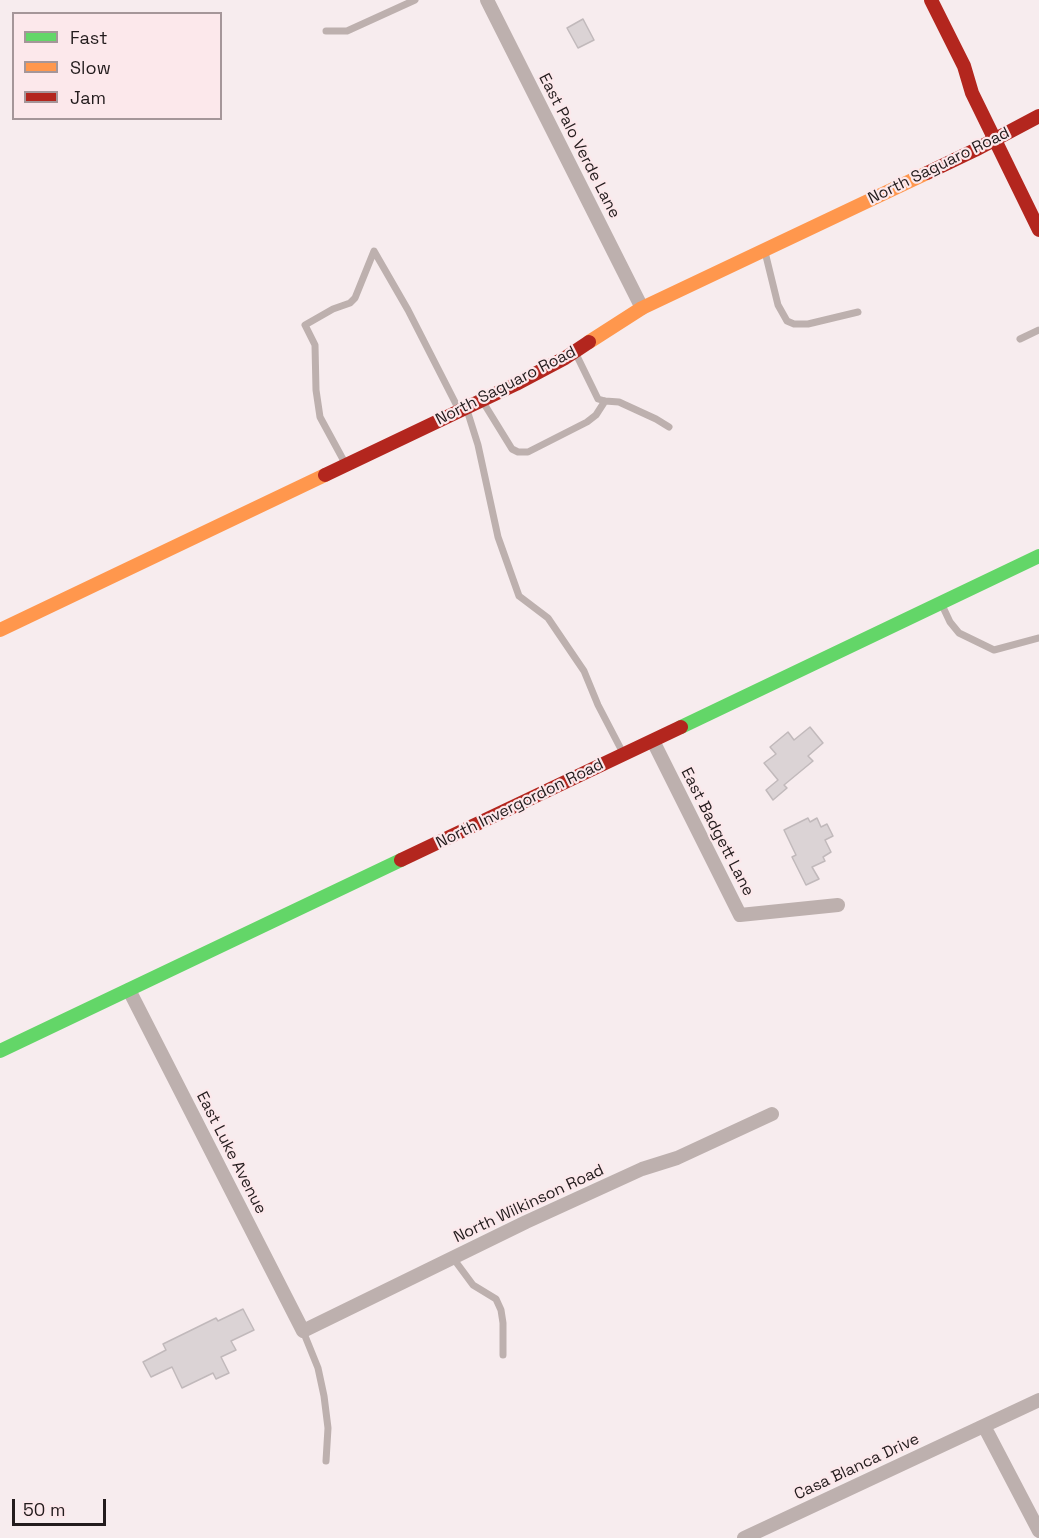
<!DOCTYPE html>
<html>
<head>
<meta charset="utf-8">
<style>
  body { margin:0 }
  #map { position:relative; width:1039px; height:1538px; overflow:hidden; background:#f7ecee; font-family:"Space Grotesk",sans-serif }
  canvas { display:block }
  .legend { position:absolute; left:12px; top:12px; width:210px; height:108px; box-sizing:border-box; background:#fce8eb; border:2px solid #a59699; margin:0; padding:8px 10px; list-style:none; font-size:18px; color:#231c1d }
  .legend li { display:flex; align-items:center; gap:12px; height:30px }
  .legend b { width:30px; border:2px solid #a59699 }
  .scale { position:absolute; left:12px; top:1499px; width:94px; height:27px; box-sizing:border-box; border:3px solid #231c1d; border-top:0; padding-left:8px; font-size:18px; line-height:21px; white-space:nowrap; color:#231c1d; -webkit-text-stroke:4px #fce8eb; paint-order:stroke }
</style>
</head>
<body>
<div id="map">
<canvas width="1039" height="1538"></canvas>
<ul class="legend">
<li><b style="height:8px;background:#63d668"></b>Fast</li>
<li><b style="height:8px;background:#ff974d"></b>Slow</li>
<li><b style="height:8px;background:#b3261e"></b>Jam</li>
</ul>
<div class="scale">50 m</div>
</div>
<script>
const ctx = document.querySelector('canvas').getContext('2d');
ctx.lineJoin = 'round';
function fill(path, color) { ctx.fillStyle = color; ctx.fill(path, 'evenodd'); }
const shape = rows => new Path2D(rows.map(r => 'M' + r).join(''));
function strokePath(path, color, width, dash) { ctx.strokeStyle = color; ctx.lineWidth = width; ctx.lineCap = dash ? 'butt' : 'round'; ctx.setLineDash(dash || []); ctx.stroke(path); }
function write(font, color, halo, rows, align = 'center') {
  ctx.font = font + ' "Space Grotesk",sans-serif'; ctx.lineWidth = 4.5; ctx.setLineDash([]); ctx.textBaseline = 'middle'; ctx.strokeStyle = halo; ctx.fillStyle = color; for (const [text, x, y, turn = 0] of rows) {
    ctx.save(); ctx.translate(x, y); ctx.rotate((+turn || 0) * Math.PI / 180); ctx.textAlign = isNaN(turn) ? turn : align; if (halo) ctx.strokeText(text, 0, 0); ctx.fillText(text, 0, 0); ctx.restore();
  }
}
const building = shape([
  [583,19,594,40,578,48,567,28,583,19],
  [810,727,823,743,808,756,813,761,784,785,787,788,773,800,766,790,778,780,764,763,776,754,770,747,788,732,794,740,810,727],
  [808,818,810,822,817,818,821,827,827,824,833,836,825,840,831,852,823,857,825,861,812,867,819,879,806,885,792,857,796,855,784,830,808,818],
  [243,1309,254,1330,231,1341,236,1350,221,1357,229,1373,216,1379,213,1373,182,1388,172,1367,151,1377,143,1362,166,1350,163,1344,216,1318,218,1321,243,1309]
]);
const lane = shape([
  [326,31,347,31,415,0],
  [765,252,778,305,787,321,794,324,808,324,858,312],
  [1020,339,1039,330],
  [576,354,598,399,605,401,619,402,656,419,669,427],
  [483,402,512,449,518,452,528,452,587,422,596,415,605,401],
  [467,410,478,445,498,537,519,596,548,618,584,671,598,705,623,753],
  [345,463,320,417,316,390,315,345,305,325,333,309,350,303,355,298,374,251,408,310,458,408],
  [942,605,950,622,959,633,994,650,1039,638],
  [453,1258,473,1285,496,1299,501,1310,503,1323,503,1355],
  [303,1331,318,1368,324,1396,328,1428,326,1461]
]);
const street = shape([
  [487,0,642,308],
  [653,741,740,915,838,905],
  [129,990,303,1331,526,1222,642,1169,677,1158,772,1114],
  [984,1426,1039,1531],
  [744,1538,1039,1400]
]);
const fast = shape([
  [681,727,1039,556],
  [0,1051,401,860]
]);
const slow = shape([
  [589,342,642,308,927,173],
  [0,630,325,475]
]);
const jam = shape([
  [931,0,964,66,972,93,1039,230],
  [927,173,975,150,1039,116],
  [325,475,516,384,565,358,589,342],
  [401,860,681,727]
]);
const streetNames = [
  ["East Palo Verde Lane",579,146,63],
  ["North Saguaro Road",939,166,-26],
  ["North Saguaro Road",506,386,-27],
  ["North Invergordon Road",520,804,-26],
  ["East Badgett Lane",717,832,63],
  ["East Luke Avenue",231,1153,63],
  ["North Wilkinson Road",529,1204,-25],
  ["Casa Blanca Drive",857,1467,-25]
];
fill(building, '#dbd3d5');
strokePath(building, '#c1b9bb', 1.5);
strokePath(lane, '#bdb0ae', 7);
strokePath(street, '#bdb0ae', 14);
strokePath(fast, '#63d668', 14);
strokePath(slow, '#ff974d', 14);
strokePath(jam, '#b3261e', 14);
write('16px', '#231c1d', '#fce8eb', streetNames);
</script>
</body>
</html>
